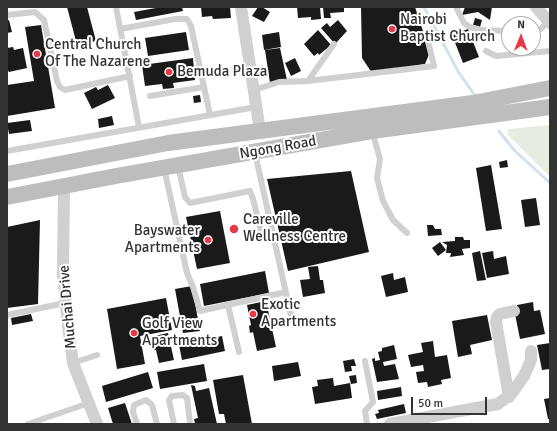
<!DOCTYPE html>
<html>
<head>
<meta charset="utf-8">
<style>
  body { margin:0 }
  #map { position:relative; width:557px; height:431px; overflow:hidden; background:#fff; font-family:Signika,sans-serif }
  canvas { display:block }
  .frame { position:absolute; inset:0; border:8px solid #333; pointer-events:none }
  .north { position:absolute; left:501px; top:16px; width:40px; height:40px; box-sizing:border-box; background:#fff; border:1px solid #adadad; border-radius:50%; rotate:1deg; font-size:11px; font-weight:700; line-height:16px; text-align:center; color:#333 }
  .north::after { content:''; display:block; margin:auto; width:14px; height:18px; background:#e63946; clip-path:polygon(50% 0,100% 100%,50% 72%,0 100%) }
  .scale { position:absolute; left:411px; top:397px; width:76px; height:18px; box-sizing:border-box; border:2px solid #333; border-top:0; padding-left:5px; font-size:12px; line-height:14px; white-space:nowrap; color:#333; -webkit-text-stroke:3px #fff; paint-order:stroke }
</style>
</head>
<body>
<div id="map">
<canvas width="557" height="431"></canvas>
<div class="frame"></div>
<div class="north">N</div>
<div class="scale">50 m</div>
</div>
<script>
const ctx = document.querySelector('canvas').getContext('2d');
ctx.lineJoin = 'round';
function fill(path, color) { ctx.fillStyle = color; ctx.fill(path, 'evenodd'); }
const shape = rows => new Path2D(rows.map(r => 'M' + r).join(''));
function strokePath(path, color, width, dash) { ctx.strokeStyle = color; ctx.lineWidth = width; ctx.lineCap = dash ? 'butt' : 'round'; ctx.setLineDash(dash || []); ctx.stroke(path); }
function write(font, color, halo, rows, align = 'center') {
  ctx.font = font + ' Signika,sans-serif'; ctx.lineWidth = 4; ctx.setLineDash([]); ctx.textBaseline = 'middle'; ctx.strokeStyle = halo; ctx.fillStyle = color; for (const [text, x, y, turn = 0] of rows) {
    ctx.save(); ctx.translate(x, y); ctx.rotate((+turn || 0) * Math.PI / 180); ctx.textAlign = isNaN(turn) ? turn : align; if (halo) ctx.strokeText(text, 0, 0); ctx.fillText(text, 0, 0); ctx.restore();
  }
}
const green = shape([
  [550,125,550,177,508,135,508,129]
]);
const stream = shape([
  [424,7,459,73,476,97],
  [499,131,514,150,550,183]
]);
const building = shape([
  [67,7,87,7,96,41,77,45],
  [161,7,182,7,183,11,136,20,134,12],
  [201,7,230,7,231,18,213,19,212,16,202,17],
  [258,7,262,7,270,12,264,22,252,16],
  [297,7,320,7,321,19,311,20,311,17,298,18],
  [323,7,344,7,344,12,330,13,331,18,324,18],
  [361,7,415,7,430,52,425,64,372,73,362,58],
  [465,7,492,7,490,20,478,12,462,15],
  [475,18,482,20,480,27,473,25],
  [9,20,12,32,7,33,7,21],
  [338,20,347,31,335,44,321,28,327,23,330,27],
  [41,25,55,108,7,116,7,85,34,81,25,27],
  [468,29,479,57,463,63,452,35],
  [318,30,331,45,319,55,318,53,314,56,304,44],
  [186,32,189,50,148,56,145,38],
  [279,32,281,47,264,50,262,35],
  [13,47,14,50,23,48,27,68,9,72,7,69,7,48],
  [280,48,287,80,270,83,265,50],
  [193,58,195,80,173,83,174,88,163,89,162,84,145,86,142,65],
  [295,58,301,71,291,76,285,63],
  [108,85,115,98,92,109,84,93,96,87,98,90],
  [200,95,201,102,194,103,193,96],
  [112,116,114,125,99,128,98,119],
  [30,120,32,131,9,134,7,123],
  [507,160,508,167,500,168,499,162],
  [491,165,502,229,486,231,476,168],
  [351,171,369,252,288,271,267,179],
  [536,198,540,225,525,227,521,200],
  [220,211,230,263,197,269,186,217],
  [40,220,38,304,7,308,7,227],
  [427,225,433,225,435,229,441,229,442,235,428,236],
  [455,237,463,237,464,240,470,240,470,248,462,249,464,255,450,257,451,253,446,253,447,245,442,242,455,241],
  [440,242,446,250,438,256,432,248],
  [480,251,486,280,477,281,472,253],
  [493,251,494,259,506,256,509,274,487,278,482,253],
  [318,266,320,280,323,280,325,293,303,297,300,280,310,279,308,267],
  [265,271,269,293,204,306,200,284],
  [393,273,394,280,405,277,408,292,386,297,381,276],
  [192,286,200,331,183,333,175,289],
  [166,298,172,330,140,336,145,364,117,369,107,309],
  [266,301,276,347,257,351,253,332,250,333,249,326,251,325,247,305],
  [533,302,534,311,540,310,545,334,520,339,515,314,518,313,517,305],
  [31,314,33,321,12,325,11,318],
  [487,315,492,340,470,345,472,354,458,357,452,321],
  [168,333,174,360,159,363,156,350,153,350,150,337],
  [222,336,225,351,182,360,179,345],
  [433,341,435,357,447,355,451,378,441,380,442,384,428,387,427,382,418,383,416,372,424,371,423,365,411,367,408,355,423,352,421,343],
  [550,343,550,369,542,370,537,345],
  [394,345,397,359,383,362,384,366,395,364,399,379,377,382,372,359,375,358,375,361,380,360,378,352,382,351,382,348],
  [354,359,356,366,351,366,352,371,345,372,343,361],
  [298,362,301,376,274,381,272,366],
  [204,364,207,381,160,389,157,372],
  [148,372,153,388,106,402,102,386],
  [243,375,252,424,226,424,224,414,219,414,213,380],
  [356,375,357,383,351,384,349,376],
  [333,378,334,386,350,383,352,398,315,404,312,387,318,386,317,380],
  [191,385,195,386,196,391,209,388,217,424,195,424,194,419,198,418],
  [401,387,402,396,378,400,377,391],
  [550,398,550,419,548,419,544,399],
  [125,403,132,424,113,424,108,408],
  [404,404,406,413,377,419,375,414,379,413,378,410]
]);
const service = shape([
  [116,7,139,127],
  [456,7,464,23,470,27,481,30,509,31],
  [7,15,35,12,44,20,57,81,60,87,65,90,130,76],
  [120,29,175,19,187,19,191,26,210,115],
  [533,31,541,29,548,21],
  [486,51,496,56,550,51],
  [308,81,334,44],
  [254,90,279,82,308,81,434,66,427,37],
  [150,96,204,87],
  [372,131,380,159,377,178,383,201,393,220,407,233],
  [7,151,256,107],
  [255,153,292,320],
  [178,166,185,197,190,203,250,191,253,199,262,235],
  [164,168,187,273,193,287,200,311,286,292],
  [228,305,239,352],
  [7,315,65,303],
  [365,361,373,402,365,411,367,424],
  [73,363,97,355],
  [28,424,89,403],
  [137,424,133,412,134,405,146,400,152,405,157,424],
  [174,424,169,400,172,396,183,395,187,398,190,424]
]);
const minor = shape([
  [241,7,260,131],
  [536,7,550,23],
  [64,186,63,274,68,326,73,363,97,424],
  [509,397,496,322,497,317,500,314,514,311],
  [390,424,498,404,512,393,524,376,531,360,531,351]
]);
const secondary = shape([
  [7,174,168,143,473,103,550,88],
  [7,197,116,176,372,131,550,107]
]);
const markers = [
  [392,29,4,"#e63946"],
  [37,54,4,"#e63946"],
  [169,72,4,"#e63946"],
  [234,229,5,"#e63946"],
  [208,240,4,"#e63946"],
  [253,314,4,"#e63946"],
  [134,333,4,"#e63946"]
];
const poiNames = [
  ["Nairobi",400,20],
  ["Baptist Church",400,37],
  ["Central Church",45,45],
  ["Of The Nazarene",45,62],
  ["Bemuda Plaza",177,72],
  ["Careville",243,220],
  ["Wellness Centre",243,237],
  ["Bayswater",200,231,"right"],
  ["Apartments",200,248,"right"],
  ["Exotic",261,305],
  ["Apartments",261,322],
  ["Golf View",142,324],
  ["Apartments",142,341]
];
const streetNames = [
  ["Ngong Road",278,148,-10],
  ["Muchai Drive",68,307,-95]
];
fill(green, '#e6ecdf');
strokePath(stream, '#cfe2ee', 3);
fill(building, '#1a1a1a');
strokePath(service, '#d0d0d0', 6);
strokePath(minor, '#d0d0d0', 12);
strokePath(secondary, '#bdbdbd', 16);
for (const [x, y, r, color] of markers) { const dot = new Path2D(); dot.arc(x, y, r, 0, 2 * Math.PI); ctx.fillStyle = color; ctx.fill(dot); strokePath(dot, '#fff', 1.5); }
write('15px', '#333', '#fff', poiNames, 'left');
write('15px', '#333', '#fff', streetNames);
</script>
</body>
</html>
